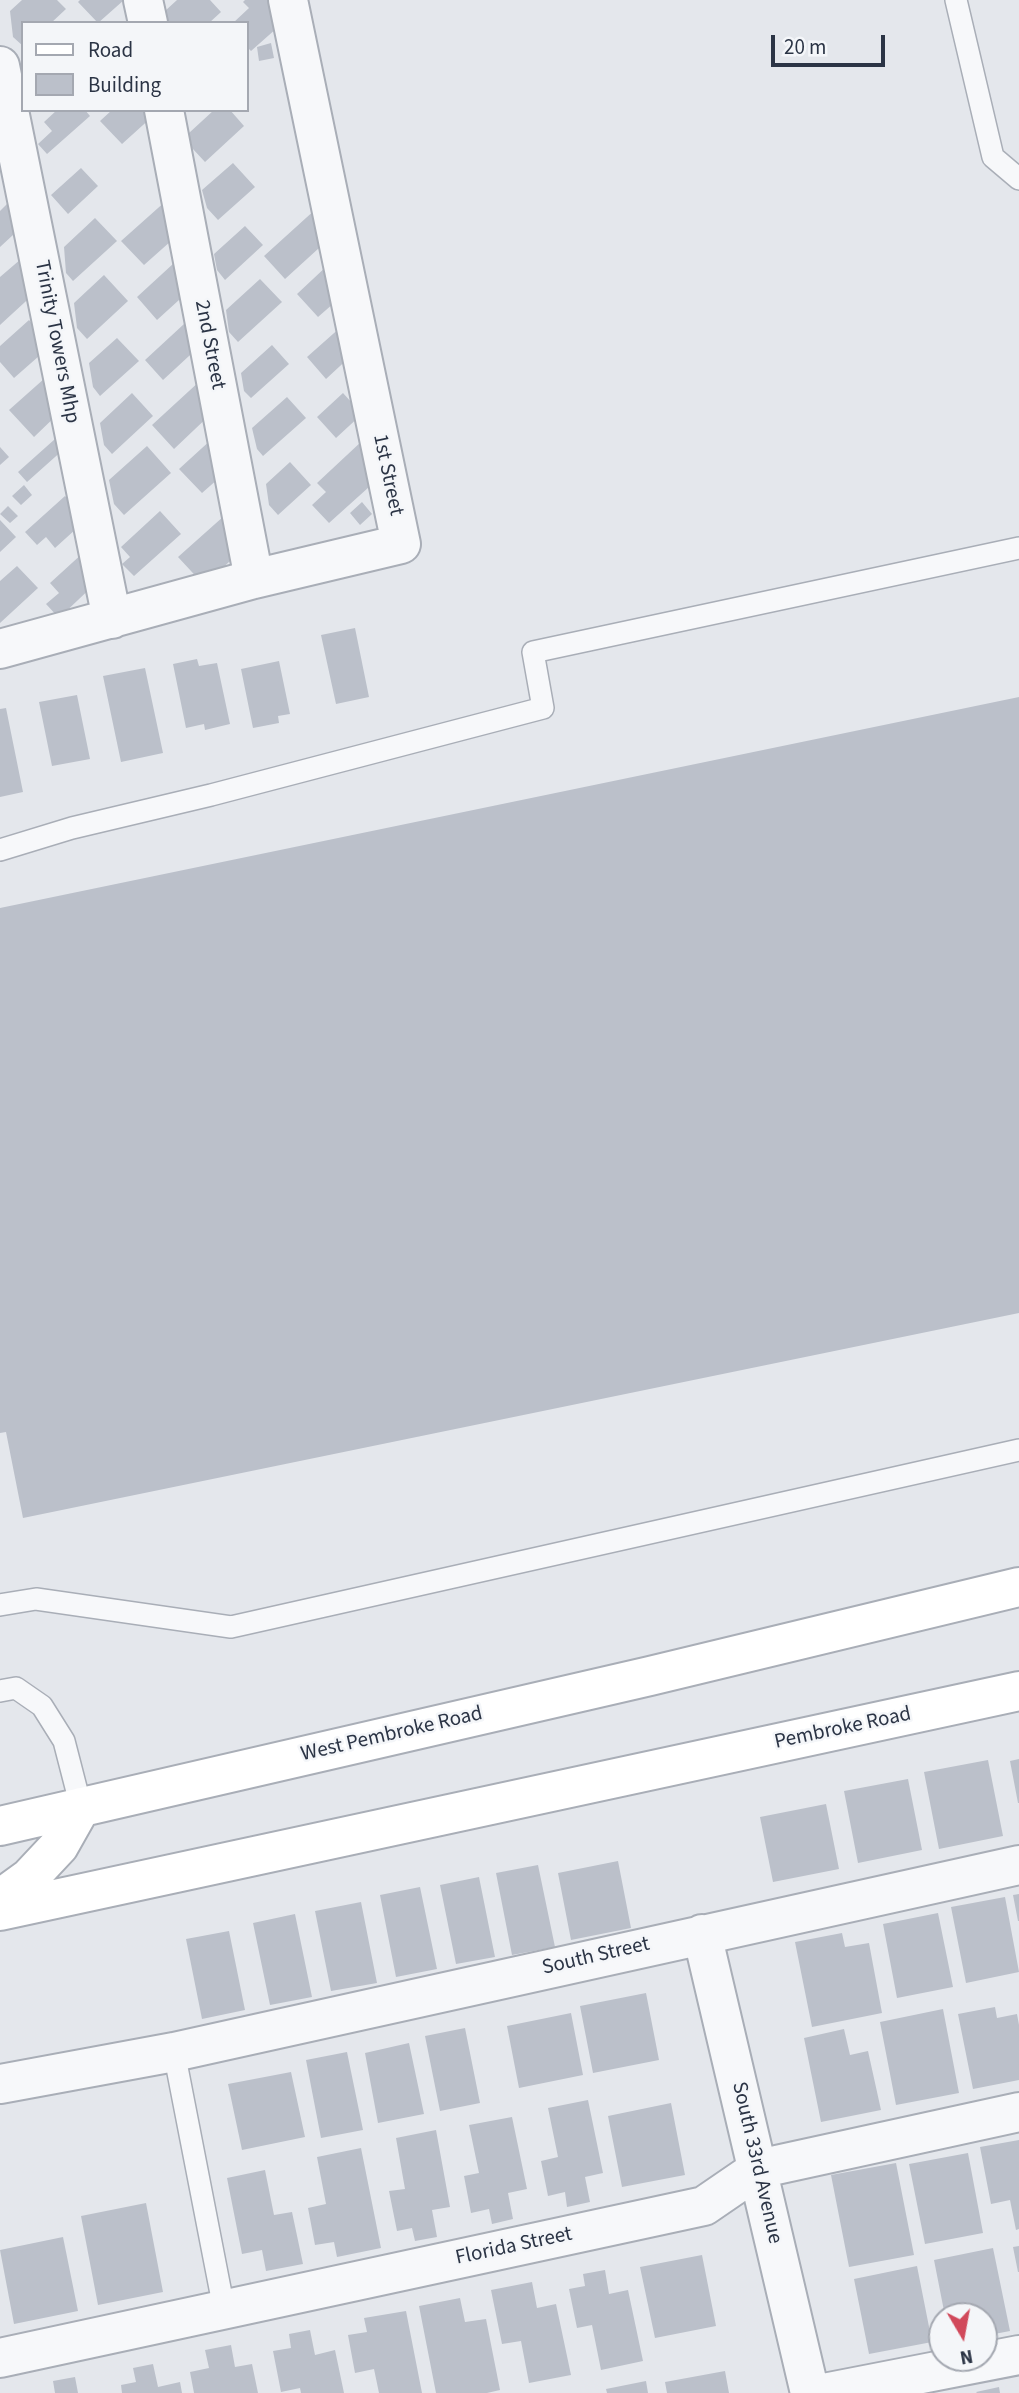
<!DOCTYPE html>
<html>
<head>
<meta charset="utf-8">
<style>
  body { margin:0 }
  #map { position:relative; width:1019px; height:2393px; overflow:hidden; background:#e4e7ec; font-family:"Source Sans 3",sans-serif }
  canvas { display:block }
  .legend { position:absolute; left:21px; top:21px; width:228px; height:91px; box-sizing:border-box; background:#f4f6f9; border:2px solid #a4a8b1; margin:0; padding:9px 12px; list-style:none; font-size:21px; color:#2b3445 }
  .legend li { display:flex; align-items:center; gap:14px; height:35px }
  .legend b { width:35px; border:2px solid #a4a8b1 }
  .north { position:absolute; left:928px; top:2302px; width:70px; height:70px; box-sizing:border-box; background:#f4f6f9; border:2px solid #a4a8b1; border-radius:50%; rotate:170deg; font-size:19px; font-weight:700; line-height:28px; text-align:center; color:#2b3445 }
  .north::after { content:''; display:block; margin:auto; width:24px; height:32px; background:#d1495b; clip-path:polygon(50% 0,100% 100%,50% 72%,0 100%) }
  .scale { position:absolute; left:771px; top:35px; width:114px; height:32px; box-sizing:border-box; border:4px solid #2b3445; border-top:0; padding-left:9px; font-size:21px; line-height:24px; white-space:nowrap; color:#2b3445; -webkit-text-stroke:5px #f4f6f9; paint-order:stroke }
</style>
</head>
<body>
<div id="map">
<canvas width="1019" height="2393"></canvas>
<ul class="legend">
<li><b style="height:9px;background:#fff"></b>Road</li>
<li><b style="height:19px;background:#bbc0ca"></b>Building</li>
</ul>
<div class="north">N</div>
<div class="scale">20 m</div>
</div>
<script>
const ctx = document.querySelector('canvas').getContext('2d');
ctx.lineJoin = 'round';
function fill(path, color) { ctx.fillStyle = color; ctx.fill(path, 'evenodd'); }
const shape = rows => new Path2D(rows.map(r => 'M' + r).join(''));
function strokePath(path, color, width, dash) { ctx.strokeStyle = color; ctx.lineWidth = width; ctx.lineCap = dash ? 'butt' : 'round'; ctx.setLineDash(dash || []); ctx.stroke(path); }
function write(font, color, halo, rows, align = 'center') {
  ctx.font = font + ' "Source Sans 3",sans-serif'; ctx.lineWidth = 5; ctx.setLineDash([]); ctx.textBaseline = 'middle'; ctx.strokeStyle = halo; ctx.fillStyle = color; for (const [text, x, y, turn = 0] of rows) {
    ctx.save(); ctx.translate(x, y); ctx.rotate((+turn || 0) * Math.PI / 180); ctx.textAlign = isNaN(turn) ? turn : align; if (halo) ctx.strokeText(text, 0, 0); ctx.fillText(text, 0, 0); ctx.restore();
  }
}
const building = shape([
  [22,0,57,0,66,9,51,23,23,23,23,46,13,37,10,11],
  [80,0,124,0,98,23,78,2],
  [177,0,210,0,221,12,209,23,166,23,165,11],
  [245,0,281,0,286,20,251,51,247,47,247,23,233,23,249,8,243,2],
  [271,43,274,58,259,61,257,47],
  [57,110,85,110,90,116,47,154,38,144,52,131,44,122],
  [112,110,152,110,153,116,122,144,100,121],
  [214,110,230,110,244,126,205,162,192,148,189,133],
  [233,163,255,187,218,220,207,208,202,190],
  [81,168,98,186,68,214,51,195],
  [167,200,180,233,144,265,121,241],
  [8,203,26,223,0,247,0,211],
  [317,208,330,238,285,279,264,256],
  [95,218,117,241,73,281,66,273,64,247],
  [245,226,263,245,225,280,217,270,214,254],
  [21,259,37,291,0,325,0,277],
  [174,263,190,290,157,320,137,297],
  [329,264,342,296,318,317,297,294],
  [104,275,128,301,87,339,77,328,74,303],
  [260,279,282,302,238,342,229,332,226,310],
  [29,320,44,337,47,349,14,378,0,362,0,346],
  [184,324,202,344,163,380,145,360],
  [342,326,353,354,326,379,307,357],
  [117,338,139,361,100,396,93,387,89,363],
  [272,345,289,364,251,398,244,391,241,373],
  [45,378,60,412,34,437,9,410],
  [201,380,214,411,174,449,152,425],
  [132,393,153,416,112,454,104,445,100,423],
  [343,393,362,414,336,438,317,417],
  [287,397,306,418,263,456,257,449,252,428],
  [213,438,227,471,202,493,179,469],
  [55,439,64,449,27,482,18,472],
  [362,441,379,478,329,523,312,505,326,492,317,483],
  [147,446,171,473,124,515,114,504,109,480],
  [0,447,9,457,0,465],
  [290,462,311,485,278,515,269,505,266,484],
  [24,485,32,495,21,505,12,496],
  [65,496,87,519,55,548,46,537,37,545,25,532],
  [362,502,372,514,360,525,350,513],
  [8,506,18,516,10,523,0,514],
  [160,511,181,534,134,576,122,564,130,557,121,547],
  [224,516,242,550,204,585,178,557],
  [0,520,16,537,0,552],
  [84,552,97,582,59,618,46,604,59,593,50,583],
  [17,566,38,588,0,623,0,581],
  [355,628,369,697,336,704,321,635],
  [197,659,199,666,217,663,230,724,205,730,204,724,186,728,173,664],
  [279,661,290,714,278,716,279,723,253,728,241,669],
  [145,668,163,753,121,762,103,676],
  [77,695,90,759,52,766,39,702],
  [1019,697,1019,1313,23,1518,6,1432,0,1433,0,908],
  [6,708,23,792,0,797,0,709],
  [1019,1759,1019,1803,1018,1803,1010,1761],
  [988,1760,1003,1836,939,1849,924,1772],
  [908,1779,922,1850,858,1863,844,1791],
  [826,1804,839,1869,773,1882,760,1817],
  [618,1861,631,1928,571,1940,558,1873],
  [538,1865,555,1947,512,1955,496,1873],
  [479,1877,495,1957,456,1964,440,1885],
  [420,1887,437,1969,396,1977,380,1895],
  [1019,1894,1019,1921,1018,1921,1013,1895],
  [1005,1897,1019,1972,966,1983,951,1907],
  [361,1902,377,1983,331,1991,315,1911],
  [938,1913,953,1987,897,1998,883,1924],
  [295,1914,312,1997,270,2005,253,1923],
  [229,1931,245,2010,202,2019,186,1939],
  [842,1933,845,1947,869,1943,882,2013,812,2027,795,1942],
  [646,1993,659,2060,593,2073,580,2006],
  [995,2007,997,2018,1017,2014,1019,2025,1019,2080,973,2089,958,2014],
  [943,2009,959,2093,896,2105,880,2022],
  [571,2013,583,2075,519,2088,507,2026],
  [465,2028,480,2103,440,2111,425,2036],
  [844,2029,850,2055,868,2051,881,2110,821,2122,804,2038],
  [409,2043,424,2114,378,2123,365,2053],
  [347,2052,363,2130,321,2138,306,2060],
  [291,2072,305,2137,242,2150,228,2084],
  [588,2100,603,2173,585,2177,590,2202,567,2207,565,2192,548,2196,541,2161,558,2157,548,2108],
  [671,2103,685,2175,622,2187,608,2116],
  [512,2117,527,2189,508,2193,513,2219,492,2224,489,2209,471,2213,464,2176,479,2173,469,2125],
  [436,2130,450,2207,432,2210,437,2237,415,2241,412,2228,397,2231,389,2191,405,2189,396,2138],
  [1019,2140,1019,2229,1016,2230,1010,2200,991,2204,980,2147],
  [361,2148,381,2248,337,2257,334,2242,315,2245,308,2208,326,2204,317,2157],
  [968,2153,983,2233,925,2244,909,2164],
  [896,2163,914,2255,849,2267,831,2175],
  [265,2170,274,2215,292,2212,303,2264,266,2271,262,2250,242,2254,227,2178],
  [146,2203,163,2292,98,2305,81,2216],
  [63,2237,78,2311,14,2324,0,2250],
  [1019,2246,1019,2272,1018,2272,1013,2247],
  [993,2248,1010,2331,984,2336,984,2316,945,2316,934,2260],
  [702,2255,716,2326,655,2338,640,2267],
  [917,2266,932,2342,869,2354,854,2279],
  [605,2270,609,2294,628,2290,643,2361,601,2370,592,2325,577,2328,569,2289,585,2286,583,2274],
  [532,2282,537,2308,556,2304,571,2375,529,2383,521,2341,502,2344,491,2290],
  [460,2298,465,2322,486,2319,500,2390,487,2393,436,2393,419,2306],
  [406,2311,422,2393,379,2393,374,2369,355,2373,348,2335,367,2332,364,2318],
  [310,2330,315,2355,335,2350,344,2393,301,2393,300,2388,281,2392,273,2351,291,2348,289,2334],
  [231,2345,235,2367,252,2364,258,2393,194,2393,190,2372,209,2368,205,2350],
  [153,2364,158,2387,180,2382,182,2393,122,2393,121,2385,136,2382,133,2368],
  [725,2371,729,2393,667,2393,665,2382],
  [75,2377,78,2393,55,2393,53,2381],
  [646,2381,648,2393,607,2393,606,2389],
  [999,2387,1000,2393,977,2393,976,2392]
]);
const lane = shape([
  [956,0,993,157,1019,179],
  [0,850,72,828,211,795,543,708,533,652,1019,548],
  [0,1605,36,1599,231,1627,1019,1450],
  [0,1691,16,1688,42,1706,64,1741,81,1807],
  [174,2052,224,2309]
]);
const street = shape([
  [143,0,148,23],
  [0,66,112,619],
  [164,110,254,579],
  [0,649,254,579,401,544,288,0],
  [702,1934,810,2393],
  [0,2084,174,2052,1019,1865],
  [0,2358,704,2206,758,2169,1019,2112],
  [824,2393,1019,2355]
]);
const secondary = shape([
  [0,1826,650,1676,1019,1587],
  [0,1899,29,1878,59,1846,81,1807],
  [0,1911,1019,1691]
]);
const streetNames = [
  ["Trinity Towers Mhp",56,342,79],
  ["2nd Street",209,345,79],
  ["1st Street",387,475,78],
  ["Pembroke Road",843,1729,-12],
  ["West Pembroke Road",392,1735,-13],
  ["South Street",596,1957,-13],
  ["South 33rd Avenue",756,2163,77],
  ["Florida Street",514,2247,-12]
];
fill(building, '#bbc0ca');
strokePath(lane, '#a9aeb7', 24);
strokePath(street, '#a9aeb7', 42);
strokePath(secondary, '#a9aeb7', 42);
strokePath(lane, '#f7f8fa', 21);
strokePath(street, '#f7f8fa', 38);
strokePath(secondary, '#fff', 38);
write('21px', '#2b3445', '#f4f6f9', streetNames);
</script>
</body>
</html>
